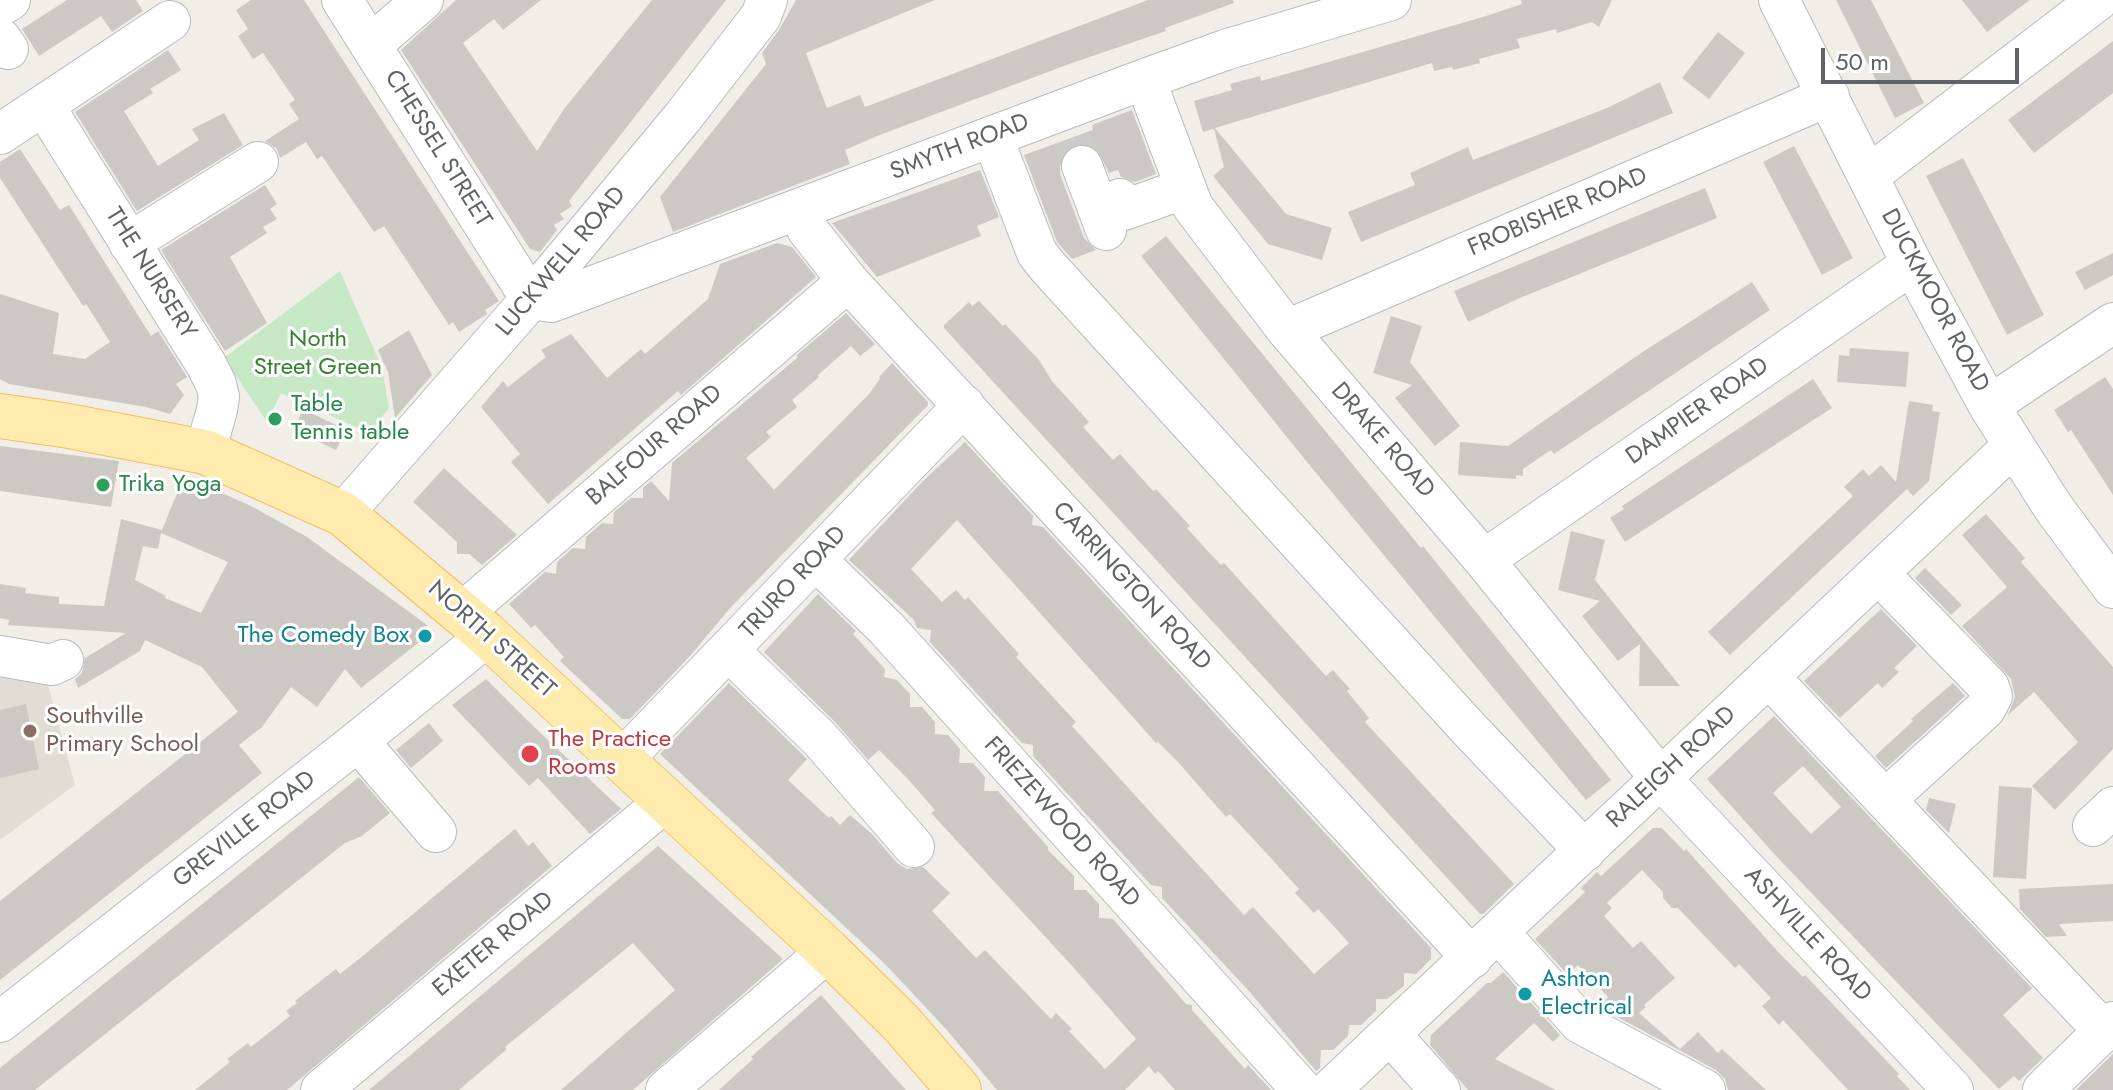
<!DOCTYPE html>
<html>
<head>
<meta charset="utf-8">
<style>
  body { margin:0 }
  #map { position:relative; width:2113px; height:1090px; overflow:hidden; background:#f1eee7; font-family:Jost,sans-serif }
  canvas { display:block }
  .scale { position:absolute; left:1821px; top:48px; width:198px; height:36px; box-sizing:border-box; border:4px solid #5f6368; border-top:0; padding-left:10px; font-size:24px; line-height:28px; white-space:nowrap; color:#5f6368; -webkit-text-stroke:6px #fff; paint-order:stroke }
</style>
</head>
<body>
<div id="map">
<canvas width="2113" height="1090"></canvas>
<div class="scale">50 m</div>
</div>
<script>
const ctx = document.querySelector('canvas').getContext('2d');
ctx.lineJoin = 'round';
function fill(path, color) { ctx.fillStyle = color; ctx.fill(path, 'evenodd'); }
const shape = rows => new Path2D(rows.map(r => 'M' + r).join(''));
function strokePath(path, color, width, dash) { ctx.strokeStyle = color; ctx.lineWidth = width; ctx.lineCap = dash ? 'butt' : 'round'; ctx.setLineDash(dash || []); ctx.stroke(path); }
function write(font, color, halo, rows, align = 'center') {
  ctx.font = font + ' Jost,sans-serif'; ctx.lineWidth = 6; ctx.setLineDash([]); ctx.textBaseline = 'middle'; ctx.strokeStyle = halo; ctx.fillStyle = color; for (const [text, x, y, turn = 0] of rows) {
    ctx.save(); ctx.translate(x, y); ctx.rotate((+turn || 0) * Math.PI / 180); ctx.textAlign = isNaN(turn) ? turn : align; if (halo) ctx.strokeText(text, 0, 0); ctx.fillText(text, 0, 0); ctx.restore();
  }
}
const education = shape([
  [0,664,44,670,75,785,0,840]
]);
const green = shape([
  [340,271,382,368,389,408,369,433,281,393,267,422,224,358]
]);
const building = shape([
  [67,0,136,0,143,11,112,32,101,16,39,56,22,29],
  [251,0,304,0,499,301,485,310,487,314,459,332,453,322,449,325,384,226,374,232,322,156,317,159,306,142,280,158,277,149,265,141,299,119,289,104,295,100,263,53,253,59,238,36,248,29,236,10],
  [456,0,541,0,503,30,494,19,463,43,537,151,564,109,652,0,726,0,569,201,572,206,560,214,564,219,554,225,557,230,540,252,530,249,401,50],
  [796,0,935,0,806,53,827,108,860,95,865,107,1148,0,1233,0,1234,3,1165,28,1166,31,1072,63,877,136,845,150,850,164,673,232,660,197,766,64,762,53,779,30],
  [1521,0,1612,0,1599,27,1592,22,1557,33,1556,29,1517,39,1520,48,1479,59,1480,63,1453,70,1452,67,1434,71,1432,63,1215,128,1286,214,1332,228,1322,260,1268,244,1213,176,1224,167,1214,129,1203,132,1194,101,1232,90,1230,84,1260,76,1261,81,1325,63,1486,16,1522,4],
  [1836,0,1871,0,1924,103,1895,118],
  [1962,0,2030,0,1987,32],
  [1718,32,1745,53,1709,99,1682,78],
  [2113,41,2113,93,2034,153,2008,120],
  [168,50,181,70,150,89,153,93,124,111,158,166,199,140,192,129,224,113,243,145,137,211,75,112],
  [1660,82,1673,113,1361,242,1348,212,1415,185,1410,173,1468,147,1473,160,1607,108],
  [1132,110,1156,174,1135,182,1121,177,1118,170,1109,173,1097,149,1085,143,1073,145,1064,152,1060,161,1060,174,1084,238,1096,250,1072,259,1057,242,1024,155,1093,130,1092,125],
  [1794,146,1853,258,1822,275,1763,162],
  [20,149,60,210,69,205,151,336,158,331,186,375,187,377,176,384,184,395,170,414,146,407,9,384,0,379,0,294,59,313,53,354,85,359,110,342,86,304,83,306,0,178,0,162],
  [1963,158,2044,315,2007,335,1926,176],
  [980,170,999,217,977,226,981,236,877,277,832,223],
  [265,185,277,204,270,209,277,219,263,227,267,233,230,257,267,323,225,351,161,250],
  [1705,188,1717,218,1520,298,1468,322,1454,291],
  [1166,236,1421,548,1423,546,1611,780,1586,800,1307,462,1141,256],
  [777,243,792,247,816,277,681,395,678,391,548,504,511,462,520,454,481,407,503,381,508,387,546,357,541,350,571,334,607,378,641,349,645,354,708,299,720,264],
  [2113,253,2113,275,2085,290,2075,272],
  [1752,282,1770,310,1554,454,1551,450,1523,469,1523,476,1516,475,1516,479,1458,475,1460,442,1508,446,1638,355],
  [979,301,1003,326,1005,324,1039,360,1052,381,1089,422,1083,427,1113,460,1120,454,1153,491,1156,489,1190,526,1187,528,1204,547,1221,565,1224,563,1326,676,1333,670,1350,689,1347,691,1369,718,1365,722,1514,884,1483,914,1480,914,1449,880,944,328,944,325,969,302,972,306],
  [846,313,875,344,860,356,851,346,818,375,819,377,792,400,797,407,766,432,771,437,746,458,774,490,869,394,880,379,879,377,892,363,928,402,928,405,731,607,690,656,630,719,622,719,560,661,564,657,535,625,531,628,509,604,545,572,556,574,557,562,573,548,585,549,586,537,602,523,613,524,614,512,631,498,643,498,643,488,651,481,669,501,672,463,797,358,797,355],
  [1391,316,1422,326,1410,362,1460,426,1435,446,1395,398,1412,385,1373,373],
  [409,330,432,375,395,418,388,372,378,350],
  [1850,348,1909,352,1906,387,1837,382,1839,355,1849,356],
  [2105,377,2113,389,2113,495,2071,430,2068,432,2054,410],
  [1813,379,1832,408,1625,542,1610,518,1624,509,1622,506],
  [1909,401,1933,405,1932,411,1940,412,1929,481,1913,496,1907,489,1730,655,1708,632,1853,496,1844,487,1863,469,1869,476,1881,465,1896,482],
  [303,409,346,430,336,450,294,430],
  [965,442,1033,516,1032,525,1043,527,1431,948,1431,959,1416,974,1404,973,1404,986,1387,999,1376,999,1376,1011,1361,1025,1349,1025,1348,1036,1333,1050,1321,1050,1320,1068,1316,1071,1249,991,1162,898,1162,887,1151,885,1033,756,1033,745,1022,743,930,642,931,630,917,628,914,620,849,560,923,481],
  [957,520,1156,743,1158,742,1177,761,1226,817,1230,814,1256,842,1299,889,1295,893,1314,913,1318,909,1349,943,1314,974,1253,907,1244,915,1072,726,1076,722,1016,657,1019,654,968,597,965,600,956,590,942,602,911,569],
  [0,446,119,461,111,507,0,491],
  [444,468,517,535,482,565,469,554,457,554,457,542,413,502],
  [184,476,251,506,307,537,427,625,427,636,361,688,345,669,317,707,291,687,262,727,239,745,262,773,0,980,0,901,238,712,202,667,145,640,140,651,78,688,75,679,82,673,85,658,126,633,8,625,9,620,0,618,0,584,26,588,25,593,59,597,59,604,104,606,121,519,162,530],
  [161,533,228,562,201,613,165,598,166,596,135,580,143,546,158,549],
  [1986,514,2025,558,2021,562,2113,667,2113,749,2055,810,2032,786,2078,742,2034,692,2008,715,2015,697,2011,679,1962,626,2007,587,1962,535],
  [1571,531,1605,540,1595,580,1680,686,1639,686,1640,644,1618,661,1582,616,1600,601,1558,590],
  [1925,568,1962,605,1951,615,1915,578],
  [818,594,856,631,853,634,885,669,884,677,897,680,910,694,910,707,922,707,935,722,935,734,948,735,960,749,959,763,973,763,985,777,984,791,998,791,1048,847,1048,850,1074,876,1074,890,1086,890,1099,904,1099,918,1113,919,1186,1004,1192,1005,1192,1010,1245,1069,1248,1065,1271,1090,1175,1090,1158,1071,1155,1074,1149,1066,1125,1090,997,1090,946,1029,886,965,660,754,729,683,807,759,788,780,829,818,831,816,840,825,850,815,872,834,897,863,907,869,923,867,950,893,932,911,976,958,985,950,1051,1019,1056,1013,1072,1029,1069,1031,1105,1069,1136,1039,1074,968,931,813,935,810,906,777,879,750,868,760,836,723,764,652],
  [1881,609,1917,646,1894,668,1899,672,1882,688,1878,683,1840,718,1804,681],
  [486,679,528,721,621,809,590,834,538,778,529,786,452,705],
  [1953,683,1965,696,1886,768,1875,756,1913,721,1911,719],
  [26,704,39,769,0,778,0,710],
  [1774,716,2032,988,2003,1015,2043,1058,2019,1081,2014,1076,1999,1089,1777,857,1707,779],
  [1803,766,1841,807,1811,834,1773,793],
  [429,723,443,741,411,768,396,750],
  [359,777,390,813,362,836,345,843,35,1090,0,1090,0,1068],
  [1999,786,2032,788,2026,879,1993,877],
  [1929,798,1956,804,1949,833,1926,810],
  [1653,828,1662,828,1684,851,1686,849,1780,954,1803,977,1805,975,1899,1074,1897,1076,1910,1090,1848,1090,1783,1020,1779,1025,1762,1006,1771,998,1753,979,1739,964,1735,968,1678,908,1672,908,1663,898,1663,892,1642,870,1607,903,1612,908,1604,916,1633,948,1641,941,1675,978,1644,1005,1646,1007,1639,1013,1680,1049,1698,1032,1718,1053,1722,1049,1766,1090,1728,1090,1725,1079,1716,1070,1599,1007,1608,997,1578,965,1568,975,1535,939,1585,892,1581,888,1597,872,1601,876],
  [515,829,528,846,533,842,552,866,287,1090,195,1090,230,1062,227,1059,248,1043,251,1047,290,1016,286,1011,297,1003,295,1001,336,969,340,974,359,959],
  [658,846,783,959,633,1090,561,1090,675,990,633,943,505,1047,507,1049,459,1090,369,1090],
  [2113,884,2113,921,2059,924,2067,936,2046,937,2020,909,2019,889],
  [1503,972,1560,1035,1553,1042,1534,1023,1495,1059,1556,1090,1468,1090,1430,1045,1431,1035,1487,983,1491,983],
  [821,995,906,1090,719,1090,753,1059,751,1057],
  [2113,1054,2113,1090,2076,1090]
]);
const minorTunnel = shape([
  [1072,138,1082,166]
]);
const minor = shape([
  [342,0,531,299,551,302,1145,79,1225,50,1391,0],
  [1779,0,1912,264,1989,406,2053,507,2113,588],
  [0,6,10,0],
  [0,38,8,49],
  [372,44,423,0],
  [1145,79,1193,207,1287,330,1484,560,1661,779,1953,1090],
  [44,106,206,364,216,384,219,397,217,410,205,452],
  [0,134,170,21],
  [992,136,1037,253,1048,267,1469,729,1585,851],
  [1082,166,1106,230],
  [1868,176,2098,0],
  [1120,199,1124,210,1186,188],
  [798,209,807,229,848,281,1472,958],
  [129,243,258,162],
  [1287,330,1829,96],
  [1989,406,2113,323],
  [343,514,531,299,683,117,761,16,767,0],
  [816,560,887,629,1302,1090],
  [1484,560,1912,264],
  [1879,574,1989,687,1992,696,1985,709,1885,800],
  [462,613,848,281],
  [729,651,820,739,914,847],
  [0,656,52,665,63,660],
  [1769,677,2104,1031],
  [358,741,436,832],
  [622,760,964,405],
  [2093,826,2113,807],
  [1499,933,1580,1023,1705,1090],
  [0,1022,358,741,470,650,485,633],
  [1390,1034,1440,1090],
  [321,1090,667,800],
  [666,1090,828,951],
  [1330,1090,2013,446],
  [2043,1090,2113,1022]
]);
const major = shape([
  [0,416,63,425,205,452,343,514,485,633,828,951,901,1023,959,1090]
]);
const markers = [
  [275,419,8,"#2e9e5b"],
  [103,485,8,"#2e9e5b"],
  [425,636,8,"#0f9aa8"],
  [30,731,8,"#8d6e63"],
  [530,754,10,"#e0444e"],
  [1525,994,8,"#0f9aa8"]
];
const streetNames = [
  ["SMYTH ROAD",960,148,-21],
  ["CHESSEL STREET",437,149,58],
  ["FROBISHER ROAD",1558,213,-23],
  ["LUCKWELL ROAD",562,262,-50],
  ["THE NURSERY",150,274,58],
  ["DUCKMOOR ROAD",1934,301,62],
  ["DAMPIER ROAD",1698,412,-35],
  ["DRAKE ROAD",1382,441,49],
  ["BALFOUR ROAD",655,446,-41],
  ["TRURO ROAD",794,583,-47],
  ["CARRINGTON ROAD",1131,587,47],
  ["NORTH STREET",491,640,42],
  ["RALEIGH ROAD",1672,768,-43],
  ["FRIEZEWOOD ROAD",1061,823,48],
  ["GREVILLE ROAD",245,830,-38],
  ["ASHVILLE ROAD",1807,935,47],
  ["EXETER ROAD",494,945,-40]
];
const parkNames = [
  ["North",318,340],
  ["Street Green",318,368]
];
const leisureNames = [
  ["Table",291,405],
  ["Tennis table",291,433],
  ["Trika Yoga",119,485]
];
const cultureNames = [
  ["The Comedy Box",409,636],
  ["Ashton",1541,980,"left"],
  ["Electrical",1541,1008,"left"]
];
const educationNames = [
  ["Southville",46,717],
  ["Primary School",46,745]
];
const healthNames = [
  ["The Practice",548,740],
  ["Rooms",548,768]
];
fill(education, '#e1ddd5');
fill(green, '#c7e8c4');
fill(building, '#ccc9c4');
strokePath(minorTunnel, '#cccbc7', 40, [40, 20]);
strokePath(minor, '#b8babe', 42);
strokePath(major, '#f5bd5d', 46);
strokePath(minor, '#fff', 40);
strokePath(major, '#ffebae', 44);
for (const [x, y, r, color] of markers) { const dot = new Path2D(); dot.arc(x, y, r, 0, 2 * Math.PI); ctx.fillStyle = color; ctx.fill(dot); strokePath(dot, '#fff', 3); }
write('24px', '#5f6368', '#fff', streetNames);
write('24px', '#368232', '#fff', parkNames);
write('24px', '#27864d', '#fff', leisureNames, 'left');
write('24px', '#0d838f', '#fff', cultureNames, 'right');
write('24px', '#785e54', '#fff', educationNames, 'left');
write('24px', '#be3a42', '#fff', healthNames, 'left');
</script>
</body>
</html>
